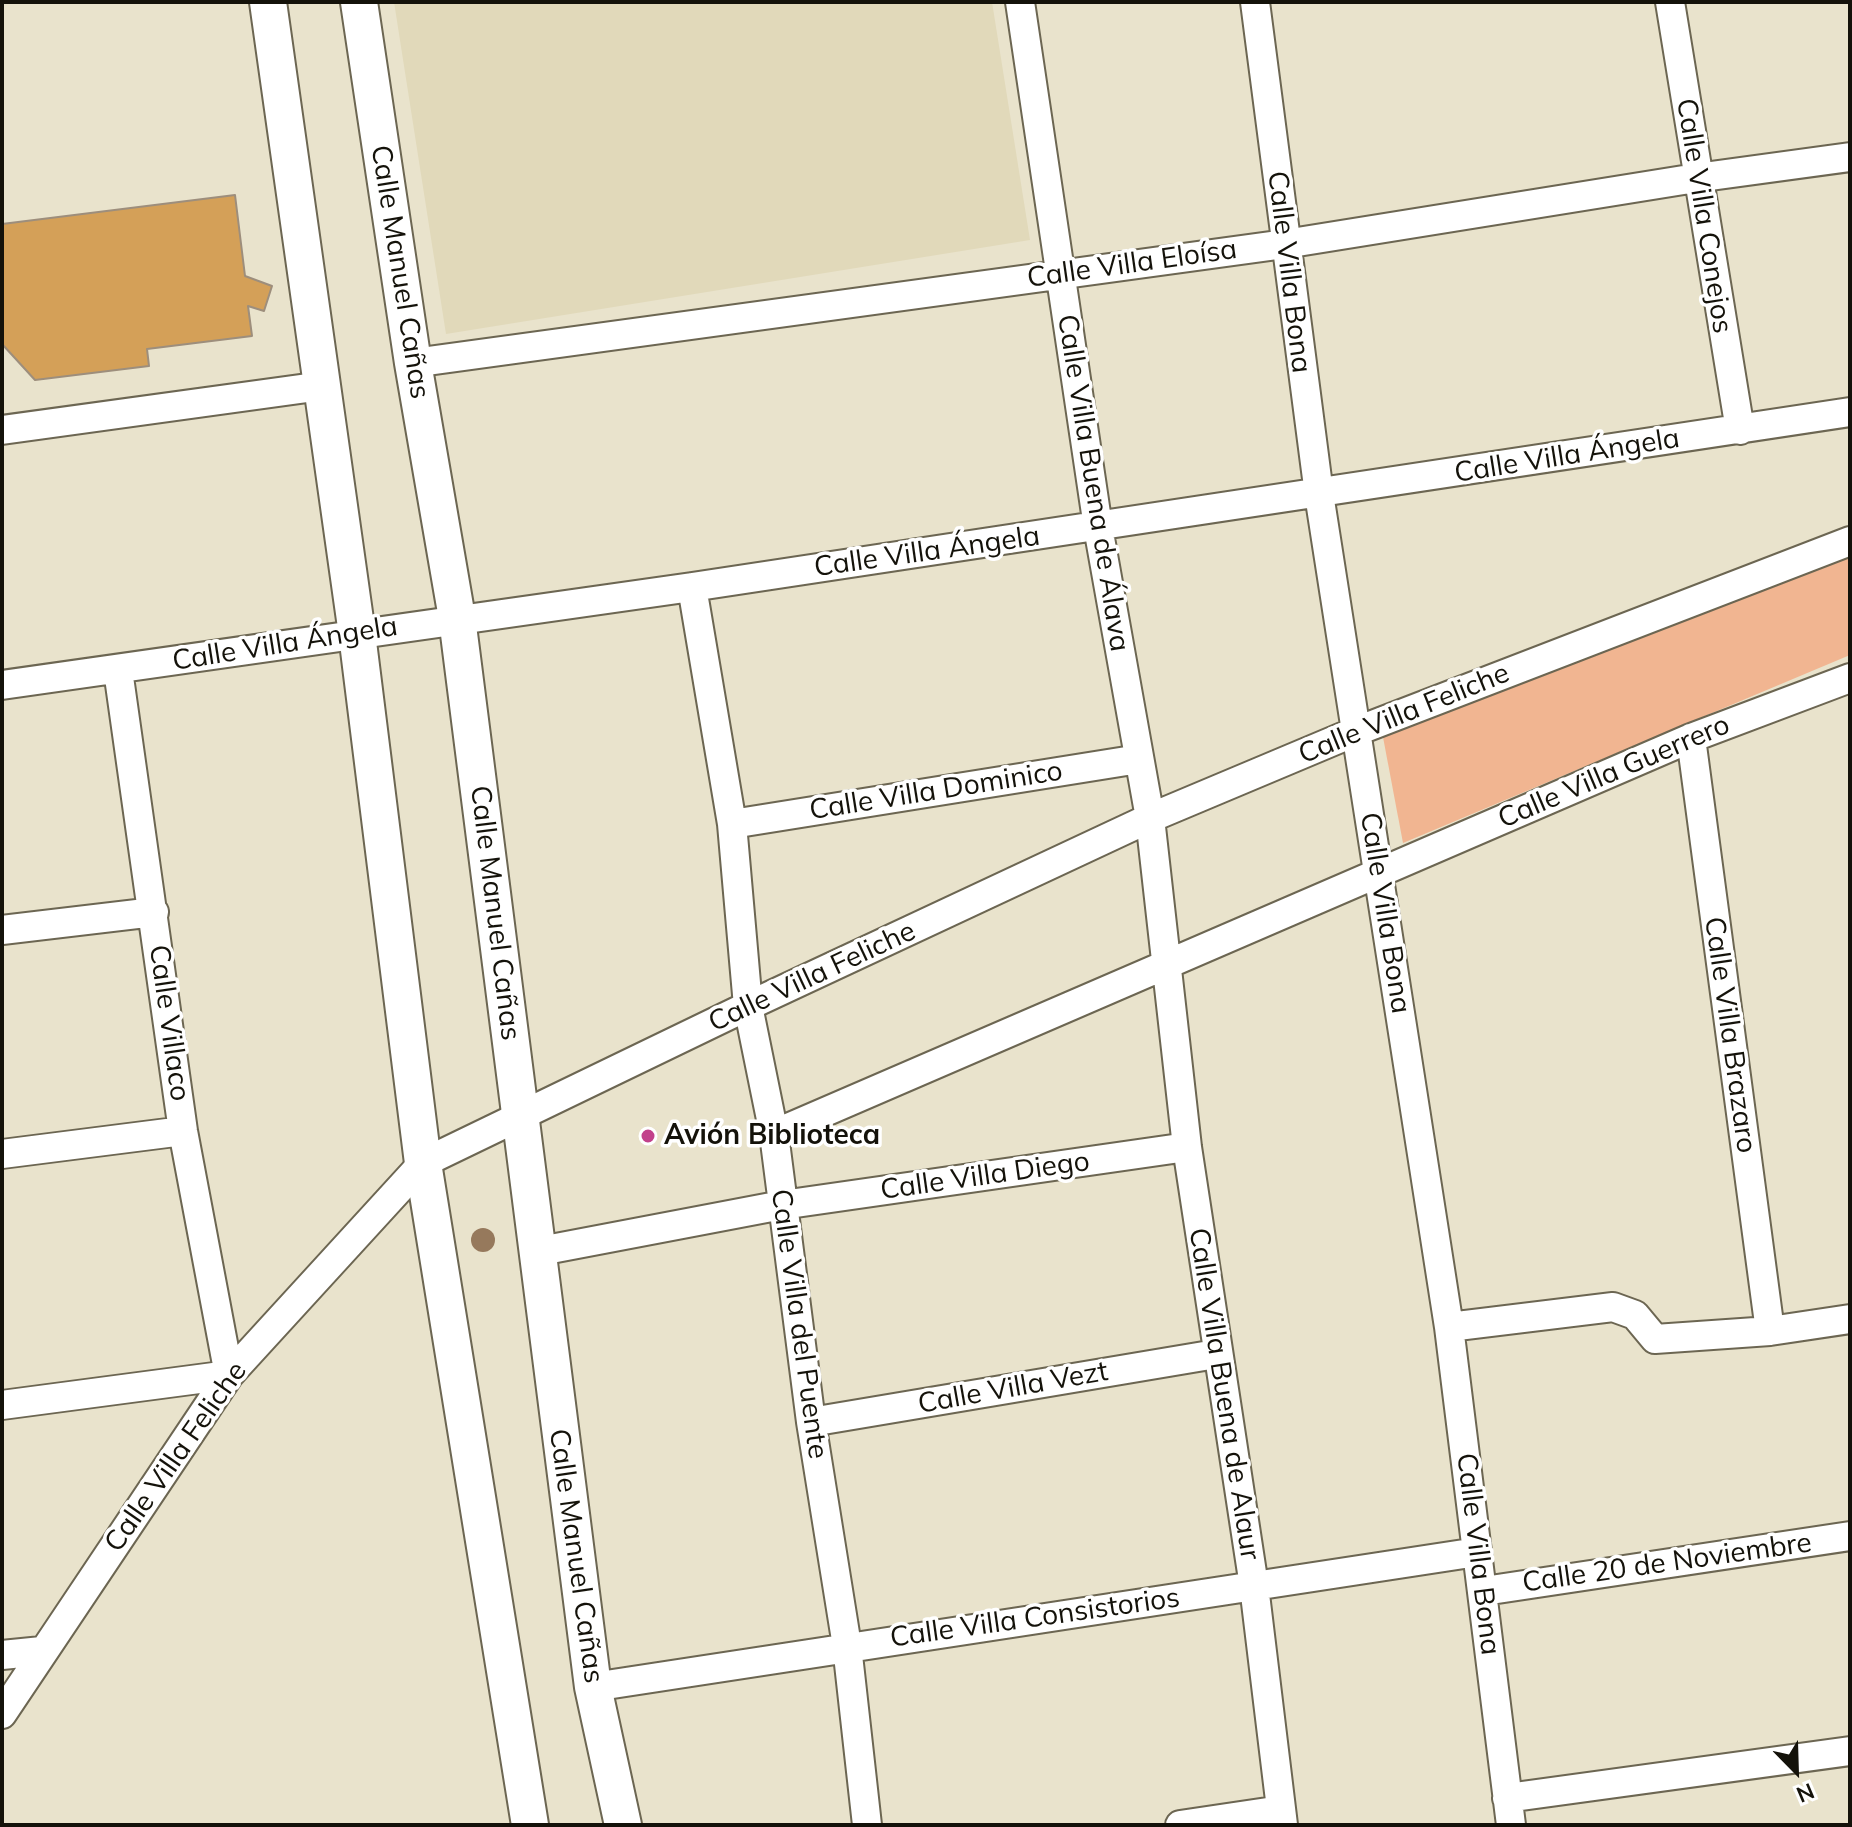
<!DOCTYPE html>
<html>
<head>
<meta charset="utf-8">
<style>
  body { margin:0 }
  #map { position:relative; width:1852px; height:1827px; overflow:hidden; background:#e9e3cc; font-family:Mulish,sans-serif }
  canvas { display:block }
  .frame { position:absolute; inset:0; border:4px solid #14120a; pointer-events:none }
  .north { position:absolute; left:1756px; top:1731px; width:80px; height:80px; -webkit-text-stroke:6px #fff; paint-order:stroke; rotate:157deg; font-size:22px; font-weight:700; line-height:32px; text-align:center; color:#14120a }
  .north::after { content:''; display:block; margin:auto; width:28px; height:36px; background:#14120a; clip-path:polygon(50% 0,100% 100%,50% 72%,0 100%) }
</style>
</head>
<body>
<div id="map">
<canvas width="1852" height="1827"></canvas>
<div class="frame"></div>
<div class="north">N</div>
</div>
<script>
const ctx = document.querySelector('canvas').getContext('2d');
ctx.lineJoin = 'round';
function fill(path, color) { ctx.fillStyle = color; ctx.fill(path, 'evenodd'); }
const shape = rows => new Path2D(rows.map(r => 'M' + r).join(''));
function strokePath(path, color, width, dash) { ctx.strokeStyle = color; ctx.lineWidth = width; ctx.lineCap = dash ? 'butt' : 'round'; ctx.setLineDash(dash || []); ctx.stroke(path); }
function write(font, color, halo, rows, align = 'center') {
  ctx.font = font + ' Mulish,sans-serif'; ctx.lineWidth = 7; ctx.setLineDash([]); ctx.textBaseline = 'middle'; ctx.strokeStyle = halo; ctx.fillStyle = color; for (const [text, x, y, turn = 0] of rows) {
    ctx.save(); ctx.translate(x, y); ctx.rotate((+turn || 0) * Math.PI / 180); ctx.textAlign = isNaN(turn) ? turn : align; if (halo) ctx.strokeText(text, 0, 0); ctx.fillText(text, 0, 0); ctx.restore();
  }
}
const built = shape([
  [394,2,992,2,1030,240,446,334]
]);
const green = shape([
  [1850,554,1850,655,1403,843,1383,737]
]);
const building = shape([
  [235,195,245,276,272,286,264,311,248,306,252,336,147,349,149,366,35,380,2,344,2,224,235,195]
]);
const minor = shape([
  [1020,2,1098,527,1150,818,1187,1147,1254,1586,1283,1825],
  [1255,2,1319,494,1449,1327,1511,1825],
  [1670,2,1740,430],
  [413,363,1285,244,1696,178,1850,157],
  [2,430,322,386],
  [692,587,732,824,748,1006,774,1134,811,1422,847,1646,867,1825],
  [2,685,692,587,1850,412],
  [1691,738,1770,1331],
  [732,824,1139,759],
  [2,930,154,912],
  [774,1134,1691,738,1850,678],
  [2,1154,183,1131],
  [535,1252,782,1205,1187,1147],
  [1449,1327,1613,1307,1635,1315,1655,1339,1770,1331,1850,1319],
  [2,1405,229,1375,183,1131,118,670],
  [811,1422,1216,1354],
  [1484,1591,1850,1536],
  [2,1655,42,1651],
  [593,1687,1477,1552],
  [2,1714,229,1375,423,1163,748,1006,1150,818,1357,731,1850,541],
  [1507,1798,1850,1751],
  [1180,1825,1281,1810]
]);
const tertiary = shape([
  [268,2,357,634,423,1163,530,1825],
  [359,2,413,363,457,618,593,1687,623,1825]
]);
const trees = [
  [483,1240]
];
const markers = [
  [648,1136,8,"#c2418b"]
];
const streetNames = [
  ["Calle Villa Conejos",1704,216,81],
  ["Calle Villa Eloísa",1132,264,-8],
  ["Calle Manuel Cañas",400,272,81],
  ["Calle Villa Bona",1289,272,83],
  ["Calle Villa Ángela",1567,456,-9],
  ["Calle Villa Buena de Álava",1093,483,81],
  ["Calle Villa Ángela",927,552,-8],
  ["Calle Villa Ángela",285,644,-9],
  ["Calle Villa Feliche",1404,714,-22],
  ["Calle Villa Guerrero",1614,772,-23],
  ["Calle Villa Dominico",936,791,-9],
  ["Calle Manuel Cañas",495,913,83],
  ["Calle Villa Bona",1385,913,81],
  ["Calle Villa Feliche",812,977,-25],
  ["Calle Villaco",169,1023,82],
  ["Calle Villa Brazaro",1730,1035,82],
  ["Calle Villa Diego",985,1176,-8],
  ["Calle Villa del Puente",799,1324,82],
  ["Calle Villa Vezt",1013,1388,-10],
  ["Calle Villa Buena de Alaur",1224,1394,81],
  ["Calle Villa Feliche",176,1457,-55],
  ["Calle Villa Bona",1478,1554,83],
  ["Calle Manuel Cañas",576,1556,82],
  ["Calle 20 de Noviembre",1667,1563,-8],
  ["Calle Villa Consistorios",1035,1618,-8]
];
const poiNames = [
  ["Avión Biblioteca",664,1136]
];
fill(built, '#e1d9ba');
fill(green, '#f1b591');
fill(building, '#d4a058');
strokePath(building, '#9d8e7c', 2);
strokePath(minor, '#6c6652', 32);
strokePath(tertiary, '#6c6652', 40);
strokePath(minor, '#fff', 28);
strokePath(tertiary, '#fff', 36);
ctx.fillStyle = '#96795c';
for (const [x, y] of trees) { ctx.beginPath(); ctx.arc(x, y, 12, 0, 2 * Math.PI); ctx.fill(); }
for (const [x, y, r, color] of markers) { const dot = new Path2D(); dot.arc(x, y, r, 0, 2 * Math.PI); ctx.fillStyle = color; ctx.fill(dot); strokePath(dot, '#fff', 3); }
write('28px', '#14120a', '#fff', streetNames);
write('bold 28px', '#14120a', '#fff', poiNames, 'left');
</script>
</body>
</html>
